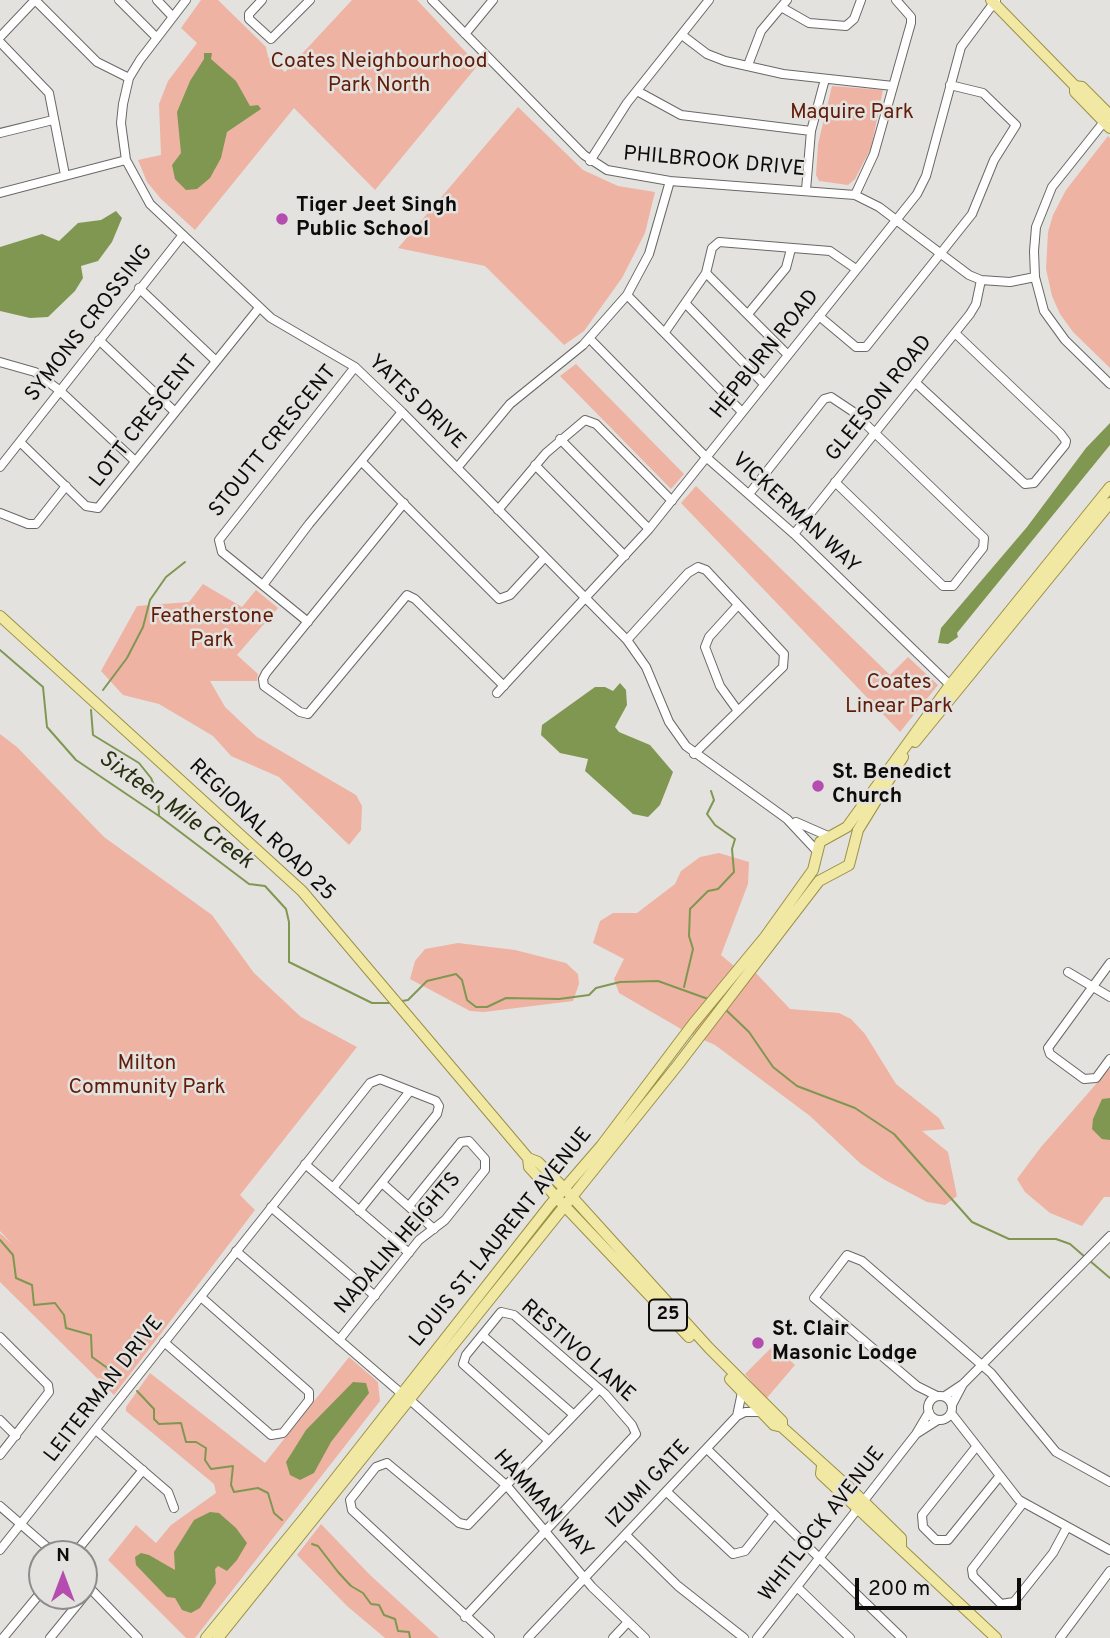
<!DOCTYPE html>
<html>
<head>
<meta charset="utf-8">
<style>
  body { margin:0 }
  #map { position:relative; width:1110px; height:1638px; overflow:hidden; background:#e4e2df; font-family:Overpass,sans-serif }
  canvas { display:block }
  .north { position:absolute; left:28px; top:1540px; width:70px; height:70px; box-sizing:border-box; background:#e4e2df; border:2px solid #8e8c8a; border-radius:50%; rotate:0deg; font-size:19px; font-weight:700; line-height:28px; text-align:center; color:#0d0c0b }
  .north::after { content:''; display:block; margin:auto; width:24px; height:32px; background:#b54caf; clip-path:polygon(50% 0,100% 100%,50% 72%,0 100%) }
  .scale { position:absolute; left:855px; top:1578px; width:166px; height:32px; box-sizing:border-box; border:4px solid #0d0c0b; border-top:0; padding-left:9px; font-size:21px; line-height:24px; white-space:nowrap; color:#0d0c0b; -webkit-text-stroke:5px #e4e2df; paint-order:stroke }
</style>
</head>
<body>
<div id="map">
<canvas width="1110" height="1638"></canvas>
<div class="north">N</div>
<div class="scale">200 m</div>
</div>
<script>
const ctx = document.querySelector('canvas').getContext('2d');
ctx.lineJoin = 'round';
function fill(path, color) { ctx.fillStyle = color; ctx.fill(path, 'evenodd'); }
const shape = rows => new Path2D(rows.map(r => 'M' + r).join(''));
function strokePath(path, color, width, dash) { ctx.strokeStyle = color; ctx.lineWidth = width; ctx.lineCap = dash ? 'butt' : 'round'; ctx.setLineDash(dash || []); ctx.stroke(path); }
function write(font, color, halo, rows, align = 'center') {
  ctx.font = font + ' Overpass,sans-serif'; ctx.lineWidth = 5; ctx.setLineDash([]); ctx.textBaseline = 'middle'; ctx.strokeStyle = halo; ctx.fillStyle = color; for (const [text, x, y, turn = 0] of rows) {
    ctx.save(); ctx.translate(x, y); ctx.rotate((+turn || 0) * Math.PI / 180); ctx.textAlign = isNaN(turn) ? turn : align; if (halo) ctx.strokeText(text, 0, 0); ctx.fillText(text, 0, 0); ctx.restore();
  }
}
const green = shape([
  [201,0,218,0,266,47,268,57,285,72,352,0,417,0,478,65,375,190,294,108,195,230,161,199,147,182,138,160,161,155,159,104,168,81,197,43,181,28],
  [832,86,883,90,871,148,855,179,848,185,819,181,816,175,818,144],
  [518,107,583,170,618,186,655,192,645,233,622,278,584,331,564,345,485,266,398,248],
  [1108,136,1110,138,1110,368,1073,332,1060,314,1052,296,1046,269,1048,232,1053,215,1066,190],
  [576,364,684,474,671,489,560,376],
  [696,486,890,675,908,657,938,685,900,732,681,503],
  [203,584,242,607,256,590,278,608,237,655,258,674,257,681,210,681,225,707,257,737,356,795,362,806,361,830,349,845,279,777,231,756,213,736,159,704,123,695,101,671,137,606,189,602],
  [0,734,17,747,104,837,212,915,254,973,301,1017,357,1047,240,1195,255,1210,114,1395,0,1282,0,1233,12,1244,0,1231],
  [719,853,749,862,748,884,721,955,734,966,755,972,790,1009,839,1013,851,1019,865,1034,896,1084,939,1118,945,1129,922,1131,948,1152,957,1196,945,1205,927,1202,885,1180,861,1164,810,1116,715,1045,688,1033,619,993,614,979,624,959,593,943,600,921,613,913,637,913,675,884,681,871,700,857],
  [458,943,515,950,566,963,578,974,579,984,573,1001,484,1012,470,1011,410,979,415,961,425,949],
  [1110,1068,1110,1197,1104,1197,1082,1226,1050,1213,1025,1192,1017,1179,1041,1147],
  [774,1345,795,1365,766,1399,745,1374],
  [349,1357,378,1382,380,1401,195,1638,186,1638,108,1560,136,1525,156,1543,171,1525,216,1493,214,1484,126,1411,126,1407,150,1373,265,1463],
  [321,1524,370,1575,439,1638,385,1638,347,1606,297,1555]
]);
const water = shape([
  [204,53,212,53,211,59,236,81,250,106,258,105,261,109,227,132,221,158,210,178,197,189,186,190,175,179,172,165,181,153,177,112,190,81,204,59],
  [116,211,122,218,112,242,98,261,81,266,83,278,75,291,48,317,30,318,0,311,0,247,42,234,59,241,78,223,101,220],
  [1110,423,1110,445,957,633,958,637,948,644,938,643,941,628,1027,527,1086,448],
  [620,683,626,690,627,705,615,727,619,732,650,745,673,772,660,805,648,817,633,814,585,771,588,759,560,753,541,735,542,725,595,687,605,687,613,691],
  [1110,1098,1110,1140,1102,1139,1092,1129,1093,1119,1102,1099],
  [353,1382,366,1383,369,1393,331,1442,314,1473,300,1480,290,1475,286,1462,306,1430],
  [210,1512,219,1513,236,1528,247,1543,237,1560,227,1571,218,1566,215,1569,216,1583,200,1608,191,1613,182,1610,175,1598,167,1597,158,1588,136,1565,135,1557,141,1553,149,1555,175,1570,174,1552,194,1520]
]);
const stream = shape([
  [0,650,43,687,47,727,76,760,159,816,249,884,265,886,286,909,289,922,289,962,372,1003,390,1003],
  [103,690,127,658,143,627,150,600,166,577,185,562],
  [91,710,93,735,139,763,151,778,158,795,159,815],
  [684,987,693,949,689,936,690,909,708,891,718,889,734,872,732,849,735,839,715,825,707,814,714,800,711,791],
  [402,1001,408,1000,427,981,456,974,462,980,467,1000,476,1007,487,1007,506,998,559,999,589,995,596,988,620,982,658,981,708,999],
  [725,1009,749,1032,773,1067,797,1086,855,1108,894,1134,972,1222,1009,1239,1056,1239,1070,1244,1085,1257],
  [0,1240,13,1255,16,1278,32,1285,34,1305,55,1303,64,1315,66,1328,91,1335,92,1357,120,1377],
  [1090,1261,1110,1278],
  [137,1391,154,1409,154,1419,159,1424,181,1423,186,1442,196,1442,206,1448,205,1460,211,1469,233,1466,231,1485,234,1492,258,1488,268,1493,274,1513,282,1520],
  [312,1544,318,1546,338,1572,351,1586,363,1593,371,1604,379,1605,384,1615,395,1619,398,1631,409,1632,410,1638]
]);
const minor = shape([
  [35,0,97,62,129,78],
  [119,0,157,38],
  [157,0,173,17],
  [186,0,140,60,129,78,123,104,121,123,126,160,150,204,271,318,355,367,402,412,627,640,646,667,669,722,686,746,787,819,816,850],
  [262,0,249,14,249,19,271,39,310,0],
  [432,0,584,155,607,170,670,181,855,195,879,207,969,275,981,280,1010,282,1035,277],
  [781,7,809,23,846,26,854,19,861,0],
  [465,34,493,0],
  [682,35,707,54,725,61,783,74,893,86],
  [0,37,35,0],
  [0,42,49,93,65,175],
  [748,65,761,31,787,0],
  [637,91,681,115,811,131],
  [1107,118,1052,187,1036,227,1034,251,1035,277,1044,311,1065,340,1110,384],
  [0,133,53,120],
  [590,161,627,103,709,0],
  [806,190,811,131,825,79],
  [0,193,126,160],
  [855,195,874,154,911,23,911,17,896,0],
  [706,273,787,354],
  [139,288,216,361],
  [627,295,742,412],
  [686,304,763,383],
  [748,314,786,268,791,249],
  [819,316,856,347,866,347,972,214,994,160,1016,125,983,93,950,85],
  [665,332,706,273,712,248,719,242,830,251,856,269],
  [589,338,706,457,794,534,950,685],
  [99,340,175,412],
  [0,362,35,372,59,390,135,461],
  [916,383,1025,484,1034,483,1065,445,1066,441,1060,433,955,333],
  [560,439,649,529],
  [20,442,86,506,98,508,259,308],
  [362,462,499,599,510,595,545,557],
  [535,465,625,556],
  [0,467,182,236],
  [457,468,510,404,583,345,627,295,649,254,670,181],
  [749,494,824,399,831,397,852,411,984,538,983,548,953,586,943,586,835,482],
  [404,503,266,673,263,679,264,686,300,712,308,714,407,595,415,599,504,686],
  [498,510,546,453,585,420,596,424,672,501],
  [0,513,28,524,36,524,66,486],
  [794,534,970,314,976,304,981,280],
  [263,585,309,524,402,412],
  [308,622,222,552,219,540,355,367],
  [627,640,688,573,698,567,706,570,784,654,783,667,694,754],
  [497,693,649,529,917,194,926,176,961,47,996,0],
  [738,711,720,686,705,647,709,637,738,605],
  [796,822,828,836],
  [1110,963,1048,1048,1050,1054,1084,1079,1096,1078,1110,1059],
  [1068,972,1110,997],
  [305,1164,409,1253],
  [382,1183,434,1229],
  [333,1188,410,1091],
  [271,1207,375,1296],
  [236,1251,402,1394],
  [482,1335,574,1415],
  [0,1337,48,1385,49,1392,0,1455],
  [339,1340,419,1240,445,1220,485,1170,485,1159,469,1141,461,1142,409,1206],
  [164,1342,271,1435,283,1433,309,1400,309,1392,201,1297],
  '928 1408a12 12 0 1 1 24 0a12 12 0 1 1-24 0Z',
  [937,1396,917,1386,814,1298,847,1255,862,1261,991,1373,1056,1452,1110,1482],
  [945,1396,963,1384,1110,1236],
  [410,1400,507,1486,592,1587,645,1638],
  [952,1405,963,1384],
  [951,1413,1019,1500,1110,1550],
  [737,1416,745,1412,761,1412],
  [0,1420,16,1436],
  [97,1431,168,1492,174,1508],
  [916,1434,929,1412],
  [976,1447,922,1515,923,1527,936,1540,948,1540,999,1477],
  [707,1449,902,1638],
  [667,1492,733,1554,745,1551,774,1514],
  [1023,1503,972,1569,973,1576,1001,1604,1014,1602,1053,1553,1067,1527],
  [0,1506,55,1554],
  [626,1535,678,1586,744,1638],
  [0,1550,370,1083,380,1079,436,1101,439,1106,437,1114,359,1211],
  [74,1554,143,1470],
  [84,1582,138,1638],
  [797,1587,850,1638],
  [465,1617,636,1434,632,1425,605,1394,514,1315,501,1312,466,1355,463,1364,549,1441],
  [3,1638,42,1591],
  [50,1638,90,1589],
  [490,1638,352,1510,350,1500,376,1467,387,1463,459,1523,468,1525,599,1389],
  [528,1638,737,1416,742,1392],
  [613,1638,628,1622],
  [757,1638,905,1448,916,1434,938,1420],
  [1060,1638,1110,1571]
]);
const major = shape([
  [991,0,1075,86,1082,87,1110,115],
  [1075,86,1075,92,1110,128],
  [0,616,302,891,528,1158,538,1162,565,1189,709,1348,782,1421,782,1427],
  [915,742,1110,503],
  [528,1158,529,1167,557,1198,689,1337],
  [730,1379,774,1425,782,1427,854,1492,901,1538,901,1547],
  [822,1466,821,1474,996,1638],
  [206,1638,306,1516,550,1205,601,1146,693,1024,765,937,813,870,820,842,847,827,950,685,1110,487],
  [218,1638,677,1066,819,881,849,865,858,830,903,757]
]);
const markers = [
  [282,219,7,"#b54caf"],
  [818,786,7,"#b54caf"],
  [758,1343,7,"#b54caf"]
];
const shields = [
  [668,1315,38]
];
const shieldNames = [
  ["25",668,1315]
];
const parkNames = [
  ["Coates Neighbourhood",379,63],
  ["Park North",379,87],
  ["Maquire Park",852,114],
  ["Featherstone",212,618],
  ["Park",212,642],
  ["Coates",899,684],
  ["Linear Park",899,708],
  ["Milton",147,1065],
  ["Community Park",147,1089]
];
const streetNames = [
  ["PHILBROOK DRIVE",714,163,5],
  ["SYMONS CROSSING",90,324,-52],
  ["HEPBURN ROAD",766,355,-51],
  ["GLEESON ROAD",880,399,-51],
  ["YATES DRIVE",416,403,44],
  ["LOTT CRESCENT",145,422,-52],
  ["STOUTT CRESCENT",274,442,-51],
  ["VICKERMAN WAY",795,514,43],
  ["REGIONAL ROAD 25",261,831,44],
  ["LOUIS ST. LAURENT AVENUE",502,1238,-51],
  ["NADALIN HEIGHTS",399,1244,-49],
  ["RESTIVO LANE",577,1352,41],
  ["LEITERMAN DRIVE",105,1390,-52],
  ["IZUMI GATE",649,1485,-47],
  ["HAMMAN WAY",542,1505,48],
  ["WHITLOCK AVENUE",823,1525,-52]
];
const poiNames = [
  ["Tiger Jeet Singh",296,207],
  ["Public School",296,231],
  ["St. Benedict",832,774],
  ["Church",832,798],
  ["St. Clair",772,1331],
  ["Masonic Lodge",772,1355]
];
const waterNames = [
  ["Sixteen Mile Creek",175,811,36]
];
fill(green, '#eeb3a3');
fill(water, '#809752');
strokePath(stream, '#809752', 2);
strokePath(minor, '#6a6865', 10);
strokePath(major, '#9b9146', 12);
strokePath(minor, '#fff', 8);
strokePath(major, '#f1e8a3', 10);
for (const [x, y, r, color] of markers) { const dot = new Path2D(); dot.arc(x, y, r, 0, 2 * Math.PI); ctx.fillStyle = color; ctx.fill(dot); strokePath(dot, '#e4e2df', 2.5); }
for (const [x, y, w] of shields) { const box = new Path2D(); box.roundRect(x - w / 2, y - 15.5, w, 31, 5); ctx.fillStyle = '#e4e2df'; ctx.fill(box); strokePath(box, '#0d0c0b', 2); }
write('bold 19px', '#0d0c0b', null, shieldNames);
write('21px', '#601c08', '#e4e2df', parkNames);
write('21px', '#0d0c0b', '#e4e2df', streetNames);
write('bold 21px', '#0d0c0b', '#e4e2df', poiNames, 'left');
write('italic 23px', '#263011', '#e4e2df', waterNames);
</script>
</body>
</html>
